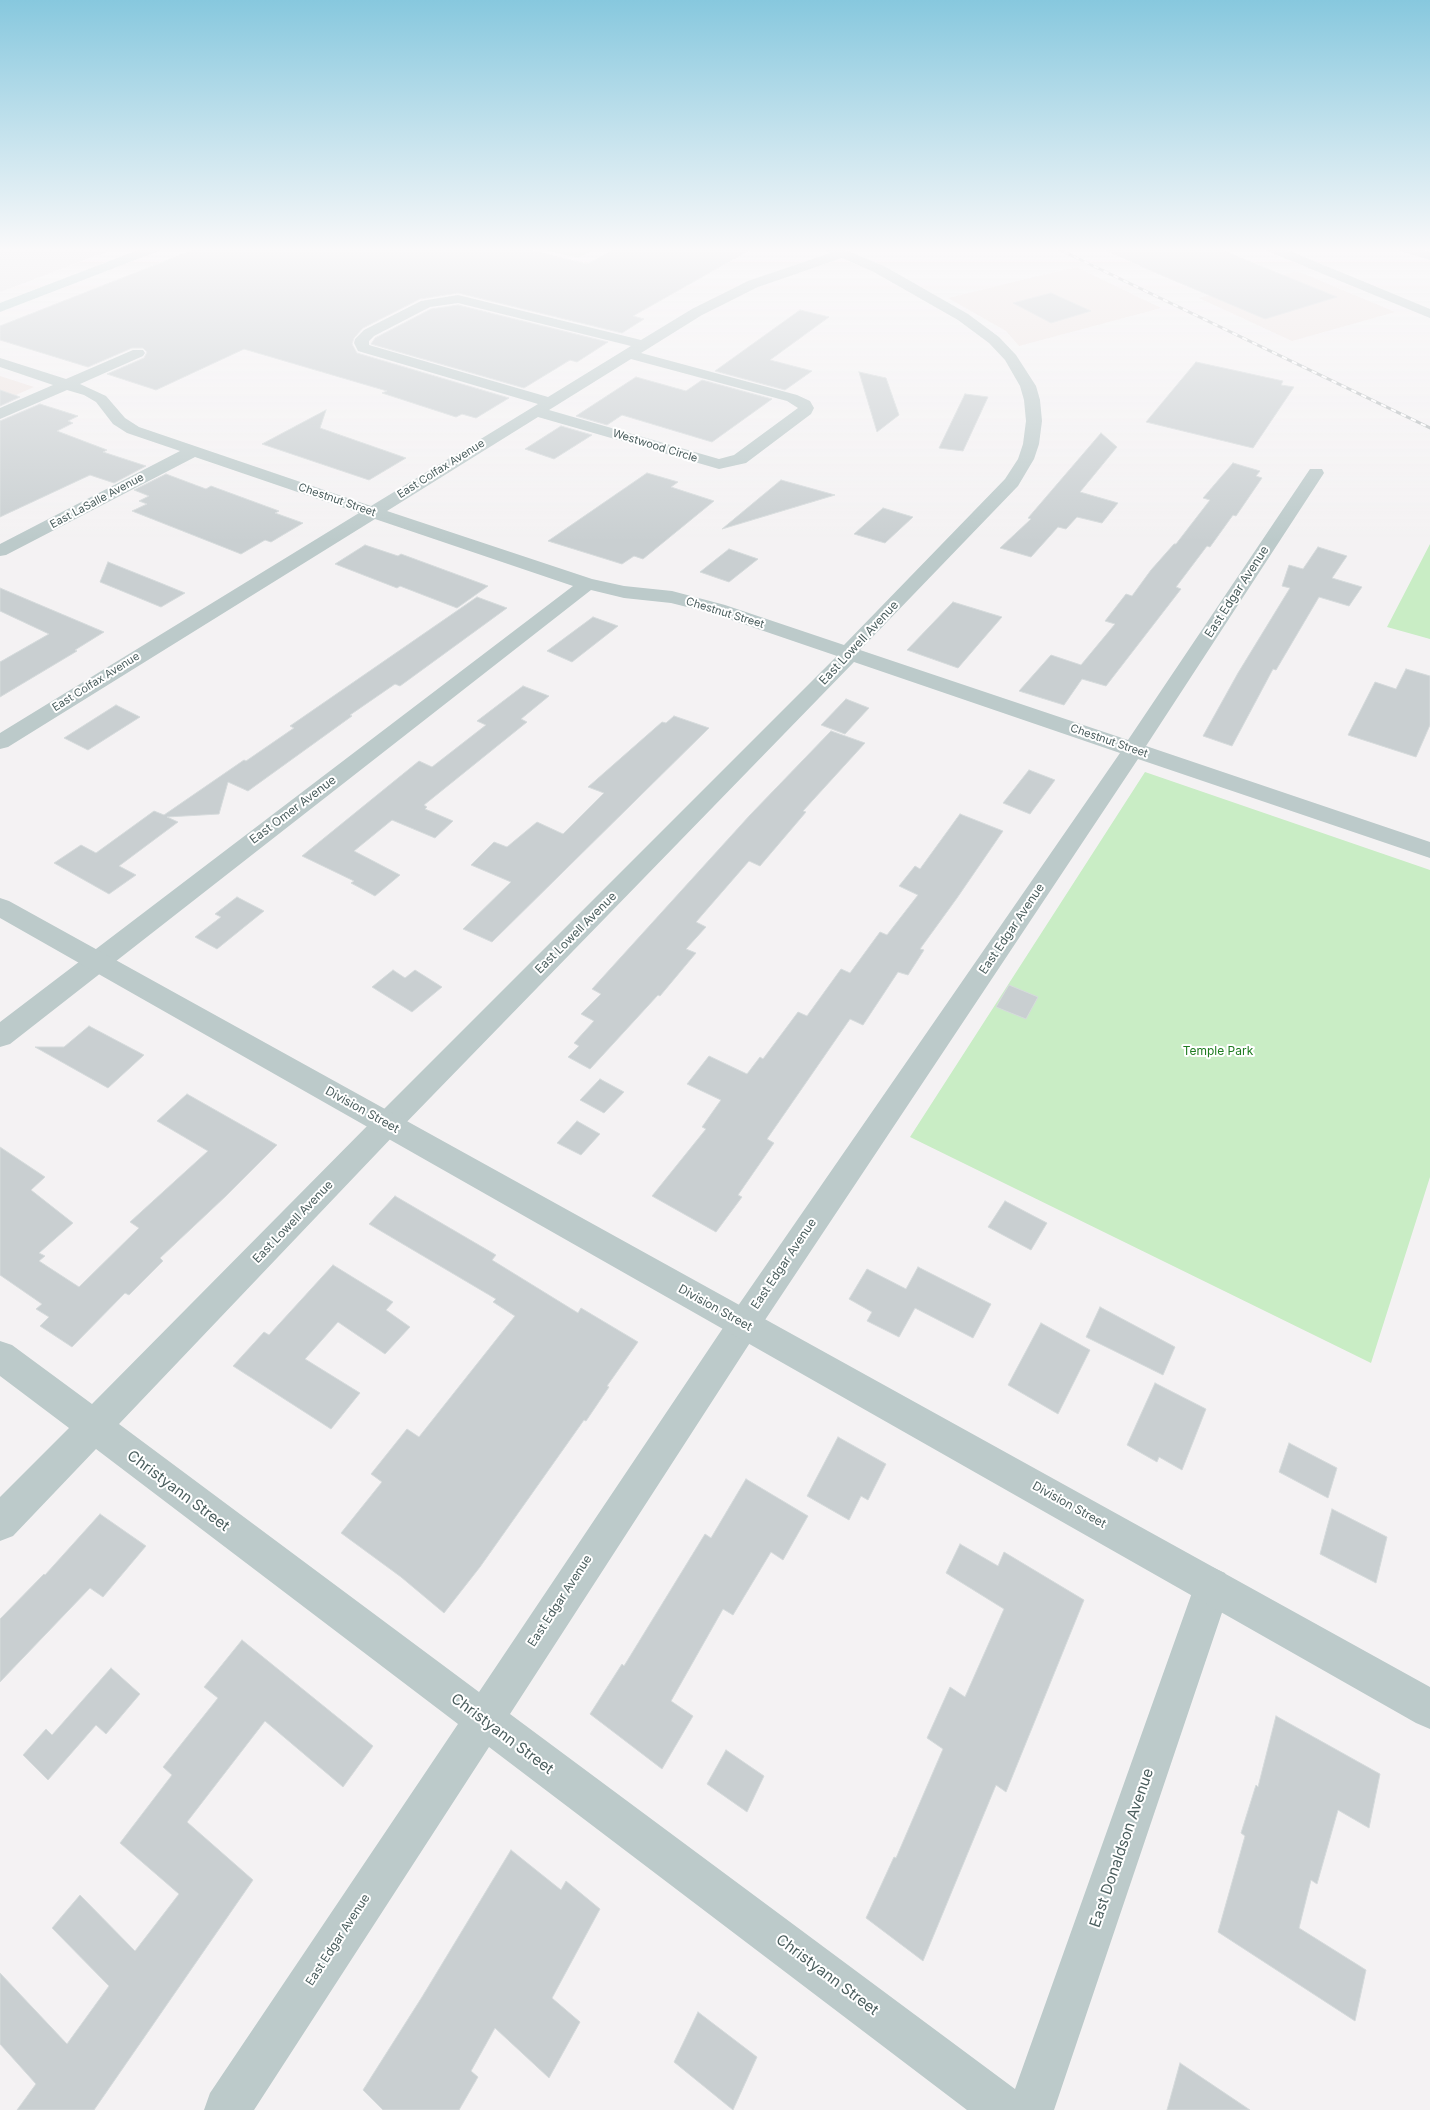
<!DOCTYPE html>
<html>
<head>
<meta charset="utf-8">
<style>
  body { margin:0 }
  canvas { display:block; background:#f4f2f3 }
</style>
</head>
<body>
<canvas width="1430" height="2110"></canvas>
<script>
const ctx = document.querySelector('canvas').getContext('2d');
ctx.lineJoin = 'round';
function fill(path, color) { ctx.fillStyle = color; ctx.fill(path, 'evenodd'); }
const shape = rows => new Path2D(rows.map(r => 'M' + r).join(''));
function strokePath(path, color, width, dash) { ctx.strokeStyle = color; ctx.lineWidth = width; ctx.lineCap = dash ? 'butt' : 'round'; ctx.setLineDash(dash || []); ctx.stroke(path); }
function write(font, color, halo, rows, align = 'center') {
  ctx.font = font + ' Inter,sans-serif'; ctx.lineWidth = 4; ctx.setLineDash([]); ctx.textBaseline = 'middle'; ctx.strokeStyle = halo; ctx.fillStyle = color; for (const [text, x, y, turn = 0] of rows) {
    ctx.save(); ctx.translate(x, y); ctx.rotate((+turn || 0) * Math.PI / 180); ctx.textAlign = isNaN(turn) ? turn : align; if (halo) ctx.strokeText(text, 0, 0); ctx.fillText(text, 0, 0); ctx.restore();
  }
}
const commercial = shape([
  [1076,267,1161,308,1019,346,1006,331,948,298],
  [1297,271,1395,312,1292,341,1199,298],
  [0,376,34,387,0,402]
]);
const education = shape([
  [0,247,119,247,0,292]
]);
const green = shape([
  [533,247,599,247,578,258],
  [1430,544,1430,639,1387,627],
  [1145,772,1430,870,1430,1177,1371,1363,910,1137]
]);
const building = shape([
  [201,247,517,247,587,264,620,247,755,247,633,316,644,319,622,333,458,293,420,299,363,328,354,338,352,344,357,353,509,398,476,418,462,414,456,417,382,393,387,391,244,349,156,390,107,374,144,358,147,352,143,348,132,348,88,367,0,340,0,326,201,247],
  [1099,247,1214,247,1337,297,1265,319,1140,266,1141,266,1099,247],
  [1051,293,1091,311,1051,323,1013,303,1051,293],
  [458,305,608,342,577,362,570,360,524,388,371,344,375,338,431,309,458,305],
  [800,310,829,317,770,360,812,371,785,390,715,371,800,310],
  [1196,362,1283,381,1281,385,1294,387,1253,448,1146,422,1196,362],
  [859,372,886,378,899,415,877,432,859,372],
  [636,377,686,391,702,380,772,399,712,442,622,415,607,425,576,416,636,377],
  [0,390,20,397,0,406,0,390],
  [965,394,988,397,963,451,939,448,965,394],
  [40,404,78,416,68,421,73,423,57,431,107,450,103,452,146,466,114,483,90,475,0,517,0,421,40,404],
  [326,410,320,428,406,458,369,480,262,444,326,410],
  [561,426,592,435,554,459,525,449,561,426],
  [1101,433,1117,447,1080,492,1118,503,1102,523,1077,517,1066,529,1058,527,1031,557,1000,548,1031,519,1028,518,1101,433],
  [1233,463,1260,471,1256,476,1262,478,1236,516,1233,515,1210,547,1207,546,1176,587,1181,589,1106,686,1082,679,1064,705,1019,691,1051,655,1081,665,1115,624,1105,621,1126,594,1132,596,1151,570,1174,544,1176,544,1210,500,1203,498,1233,463],
  [647,473,678,482,671,487,714,501,643,559,634,556,622,564,548,541,647,473],
  [166,474,206,489,211,486,279,511,275,513,303,523,271,542,265,540,241,554,132,511,147,504,139,501,149,496,134,490,166,474],
  [781,480,835,495,722,529,781,480],
  [883,508,913,517,885,543,854,534,883,508],
  [365,545,398,556,401,554,488,586,457,608,400,586,397,588,335,564,365,545],
  [1318,547,1347,556,1332,578,1362,587,1349,606,1319,597,1276,670,1273,669,1232,746,1203,736,1238,673,1290,588,1282,586,1289,565,1303,569,1318,547],
  [729,549,758,559,729,582,700,572,729,549],
  [108,562,163,584,185,593,161,607,100,582,108,562],
  [0,588,104,632,75,650,77,651,0,697,0,662,49,634,0,611,0,588],
  [477,597,507,608,400,686,395,684,350,715,352,716,248,791,228,782,219,814,167,817,178,822,119,866,136,875,109,894,54,863,81,845,96,853,154,811,164,815,244,760,246,761,294,728,290,726,477,597],
  [953,602,1002,617,958,668,907,650,953,602],
  [593,617,618,626,572,662,547,651,593,617],
  [1406,669,1430,676,1430,725,1416,757,1348,735,1375,682,1396,689,1406,669],
  [523,686,549,696,521,719,527,722,424,805,427,807,425,809,453,821,435,838,392,820,354,851,400,875,375,896,351,883,354,881,302,856,419,761,432,767,486,725,477,721,523,686],
  [846,699,869,708,845,734,821,725,846,699],
  [116,705,140,717,88,750,64,738,116,705],
  [674,716,709,728,492,942,463,929,511,882,471,865,494,842,507,847,537,822,563,834,604,793,588,787,662,722,666,723,674,716],
  [831,731,865,743,803,811,806,812,760,866,749,861,696,922,706,927,686,949,696,953,660,996,658,995,590,1069,568,1057,579,1046,574,1043,594,1021,581,1014,601,994,592,989,750,815,831,731],
  [1029,770,1055,780,1030,814,1003,803,1029,770],
  [960,814,1003,831,957,898,920,949,924,950,908,975,898,972,863,1025,850,1019,767,1139,774,1143,738,1195,742,1197,716,1232,652,1196,706,1129,702,1127,721,1100,687,1084,709,1056,747,1074,760,1057,763,1059,798,1012,807,1016,841,969,850,973,880,932,887,935,918,895,899,886,915,866,920,869,960,814],
  [237,897,264,911,217,949,195,937,221,917,215,914,237,897],
  [393,970,405,978,415,970,442,987,412,1012,372,987,393,970],
  [1009,985,1038,997,1026,1019,996,1007,1009,985],
  [89,1026,144,1055,108,1088,35,1047,64,1047,89,1026],
  [600,1079,624,1092,604,1113,580,1100,600,1079],
  [187,1094,277,1145,226,1196,160,1258,163,1261,129,1295,125,1293,72,1347,40,1326,49,1317,36,1309,42,1304,0,1275,0,1147,45,1177,31,1190,73,1223,39,1253,45,1256,39,1261,79,1287,139,1228,130,1222,208,1151,157,1121,187,1094],
  [577,1121,600,1134,581,1155,557,1143,577,1121],
  [395,1196,496,1255,492,1260,578,1313,581,1308,638,1342,607,1386,609,1387,586,1421,584,1420,480,1567,444,1613,401,1577,341,1533,382,1482,371,1474,407,1429,419,1437,515,1316,493,1302,496,1299,369,1224,395,1196],
  [1005,1201,1047,1223,1031,1250,988,1227,1005,1201],
  [333,1265,393,1302,386,1310,410,1327,385,1354,338,1322,305,1359,360,1393,331,1429,233,1366,264,1332,269,1335,333,1265],
  [918,1267,991,1304,973,1338,915,1308,899,1337,867,1321,872,1312,849,1299,867,1269,906,1289,918,1267],
  [1100,1307,1175,1347,1163,1375,1086,1337,1100,1307],
  [1041,1323,1090,1350,1058,1414,1008,1385,1041,1323],
  [1155,1383,1206,1409,1182,1470,1159,1457,1157,1462,1127,1445,1155,1383],
  [838,1437,886,1464,868,1500,861,1496,849,1520,807,1496,838,1437],
  [1289,1443,1337,1468,1328,1498,1279,1472,1289,1443],
  [746,1479,808,1516,783,1560,771,1552,733,1615,723,1609,671,1701,693,1716,662,1769,590,1714,622,1664,624,1666,705,1534,711,1538,746,1479],
  [1332,1509,1387,1537,1376,1583,1320,1554,1332,1509],
  [100,1514,146,1546,103,1597,90,1588,0,1682,0,1619,44,1574,45,1575,100,1514],
  [960,1544,998,1566,1004,1552,1084,1600,1006,1792,996,1785,923,1961,866,1918,894,1857,896,1858,943,1749,927,1738,950,1687,965,1697,1004,1609,946,1573,960,1544],
  [242,1640,373,1746,343,1787,265,1721,187,1822,253,1880,94,2110,17,2110,36,2084,0,2044,0,1973,67,2044,109,1986,52,1928,80,1895,135,1951,179,1894,120,1843,172,1775,163,1767,218,1698,204,1687,242,1640],
  [111,1668,140,1694,106,1734,96,1725,48,1780,23,1755,46,1729,52,1735,111,1668],
  [1276,1716,1380,1774,1369,1828,1338,1810,1317,1884,1311,1880,1299,1928,1366,1970,1355,2021,1218,1932,1245,1836,1241,1833,1256,1785,1258,1787,1276,1716],
  [726,1750,764,1776,747,1812,707,1784,726,1750],
  [511,1850,561,1890,566,1881,600,1909,552,1998,580,2022,549,2078,495,2028,471,2071,478,2077,459,2110,383,2110,363,2090,422,1997,511,1850],
  [698,2012,757,2057,733,2110,674,2062,698,2012],
  [1180,2063,1250,2110,1167,2110,1180,2063]
]);
const minor = shape([
  [821,247,838,247,884,266,968,314,999,337,1016,355,1036,386,1040,400,1042,421,1039,444,1034,459,1018,486,860,650,1128,740,1310,469,1322,469,1324,473,1146,746,1430,842,1430,858,1138,759,755,1335,510,1714,1015,2089,1199,1573,1212,1567,1225,1573,1231,1586,1054,2110,967,2110,489,1747,254,2110,204,2110,210,2093,458,1724,96,1449,13,1536,0,1541,0,1497,69,1428,0,1376,0,1341,12,1345,92,1404,377,1116,837,656,711,613,671,603,624,598,591,590,10,1044,0,1047,0,1022,573,586,375,519,8,747,0,749,0,733,359,513,195,457,6,555,0,556,0,544,180,451,127,433,113,424,96,402,84,395,67,390,0,419,0,408,53,385,0,367,0,358,66,379,133,350,143,350,145,353,143,356,80,384,106,396,125,418,139,427,371,506,538,404,358,351,354,343,355,339,364,330,421,301,458,295,641,340,692,309,748,281,830,253,821,247],
  [842,258,874,272,958,320,989,343,1005,360,1020,386,1024,400,1026,421,1023,444,1018,459,1005,479,844,645,725,605,672,591,624,586,592,579,387,511,538,417,719,469,746,463,811,414,814,408,810,401,797,395,641,353,702,315,758,287,842,258],
  [458,303,631,346,548,397,369,345,369,341,374,336,430,307,458,303],
  [631,359,787,401,798,408,734,455,719,459,549,410,631,359],
  [854,662,1120,753,733,1313,479,1692,119,1424,397,1132,854,662],
  [1395,247,1414,247,1430,252,1430,260,1397,250,1395,247]
]);
const tertiary = shape([
  [1263,247,1280,247,1430,309,1430,318,1265,250,1263,247],
  [0,898,9,901,1430,1687,1430,1729,1416,1723,0,918,0,898]
]);
const primary = shape([
  [146,247,163,247,161,250,0,312,0,303,146,247]
]);
const rail = shape([
  [1054,247,1430,428]
]);
const farStreetnames = [
  ["Westwood Circle",655,446,17],
  ["East Colfax Avenue",441,469,-32],
  ["Chestnut Street",337,500,19],
  ["East LaSalle Avenue",97,501,-28],
  ["Chestnut Street",725,613,17],
  ["East Colfax Avenue",96,682,-32],
  ["Chestnut Street",1109,741,19]
];
const streetNames = [
  ["East Edgar Avenue",1237,592,-57],
  ["East Lowell Avenue",859,643,-47],
  ["East Omer Avenue",293,810,-37],
  ["East Edgar Avenue",1012,929,-56],
  ["East Lowell Avenue",576,933,-45],
  ["Division Street",362,1110,29],
  ["East Lowell Avenue",293,1222,-46],
  ["East Edgar Avenue",784,1264,-56],
  ["Division Street",715,1308,29],
  ["Division Street",1069,1505,29],
  ["East Edgar Avenue",560,1601,-57],
  ["East Edgar Avenue",338,1940,-57]
];
const parkNames = [
  ["Temple Park",1218,1051]
];
const nearStreetnames = [
  ["Christyann Street",178,1491,37],
  ["Christyann Street",502,1734,37],
  ["East Donaldson Avenue",1122,1848,-71],
  ["Christyann Street",827,1975,37]
];
fill(commercial, '#eee5e2');
fill(education, '#e5e3e4');
fill(green, '#c9edc5');
fill(building, '#c9cfd1');
strokePath(building, '#d6dbdc', 1);
fill(minor, '#bccaca');
fill(tertiary, '#bccaca');
fill(primary, '#b4cece');
strokePath(rail, '#b4babb', 3);
strokePath(rail, '#fff', 2, [5.5]);
const sky = ctx.createLinearGradient(0, 0, 0, 542);
sky.addColorStop(0, '#87c8de');
sky.addColorStop(0.46, '#faf9fa');
sky.addColorStop(1, '#faf9fa00');
ctx.fillStyle = sky;
ctx.fillRect(0, 0, 1430, 542);
write('11px', '#4b5e5e', '#fff', farStreetnames);
write('12px', '#4b5e5e', '#fff', streetNames);
write('12px', '#1f7c21', '#fff', parkNames);
write('15px', '#4b5e5e', '#fff', nearStreetnames);
</script>
</body>
</html>
